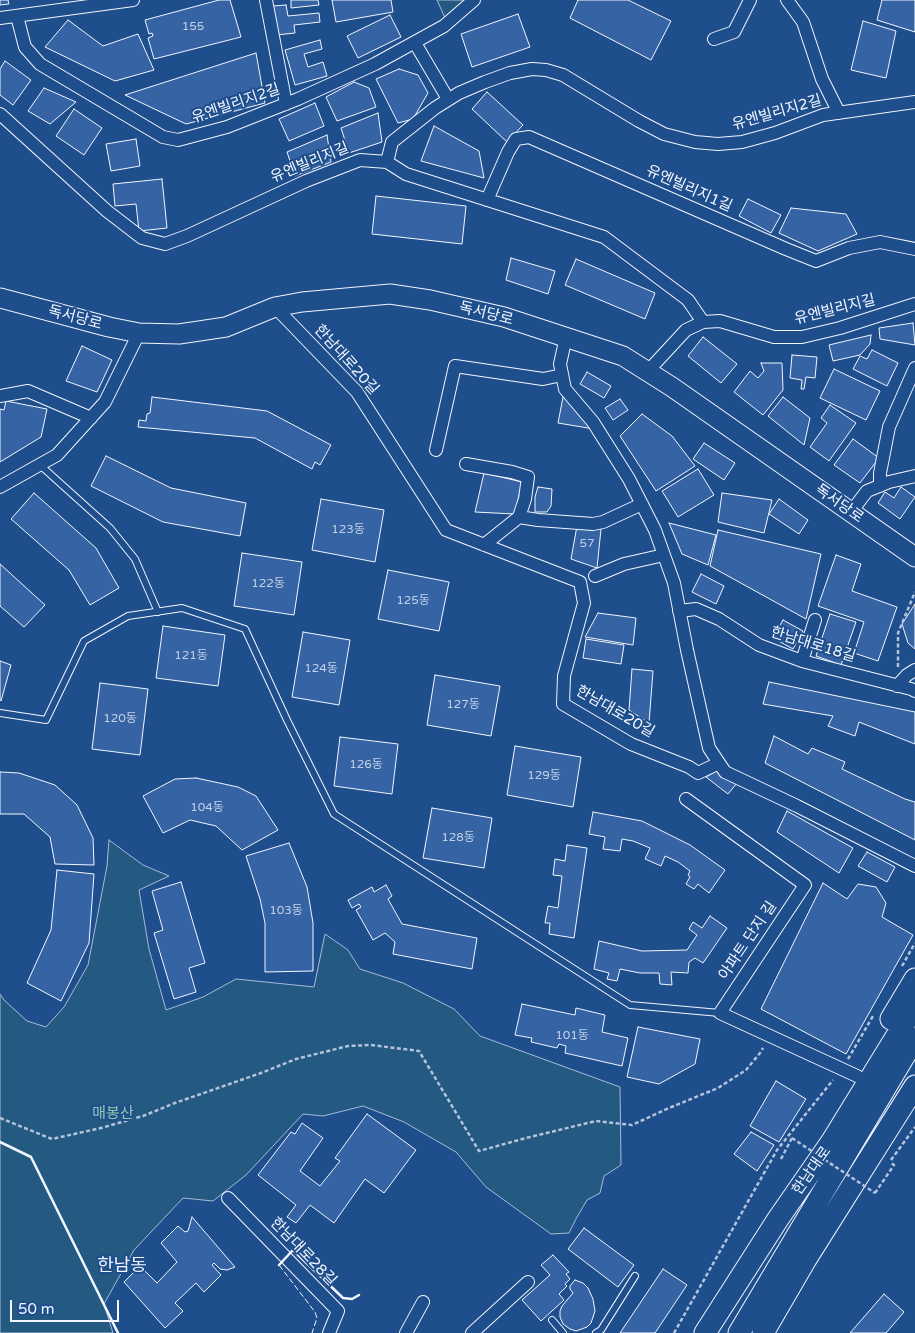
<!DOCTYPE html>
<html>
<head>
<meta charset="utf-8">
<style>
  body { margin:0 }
  #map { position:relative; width:915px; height:1333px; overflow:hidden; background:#1f4e8c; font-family:"Varela Round",sans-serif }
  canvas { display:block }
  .scale { position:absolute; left:10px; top:1300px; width:109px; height:22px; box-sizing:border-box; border:2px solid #f2f6ff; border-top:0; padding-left:6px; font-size:15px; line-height:18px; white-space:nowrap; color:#f2f6ff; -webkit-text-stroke:4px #1f4e8c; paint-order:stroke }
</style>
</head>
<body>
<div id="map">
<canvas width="915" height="1333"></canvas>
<div class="scale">50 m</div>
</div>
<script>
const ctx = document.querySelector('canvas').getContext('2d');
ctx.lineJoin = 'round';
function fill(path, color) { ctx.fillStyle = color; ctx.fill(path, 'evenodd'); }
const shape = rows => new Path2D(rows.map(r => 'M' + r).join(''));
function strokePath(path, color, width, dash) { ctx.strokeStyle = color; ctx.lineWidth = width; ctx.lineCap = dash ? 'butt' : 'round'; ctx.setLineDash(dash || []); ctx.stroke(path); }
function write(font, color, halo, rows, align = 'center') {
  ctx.font = font + ' "Varela Round","Noto Sans KR",sans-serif'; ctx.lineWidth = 4; ctx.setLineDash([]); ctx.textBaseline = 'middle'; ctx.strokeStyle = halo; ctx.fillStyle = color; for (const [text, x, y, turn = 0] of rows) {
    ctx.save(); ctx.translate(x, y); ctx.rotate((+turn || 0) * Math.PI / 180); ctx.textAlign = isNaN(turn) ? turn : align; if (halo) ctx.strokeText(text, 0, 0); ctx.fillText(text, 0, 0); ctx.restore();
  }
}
const green = shape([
  [437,0,468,0,446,20,437,0],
  [109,840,143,865,169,876,139,890,149,949,166,1010,203,997,236,979,314,987,325,934,348,950,360,969,403,983,454,1009,480,1036,620,1087,621,1165,604,1176,600,1193,587,1200,577,1217,569,1233,551,1234,486,1187,456,1152,404,1122,363,1106,323,1116,303,1114,246,1175,213,1201,183,1198,134,1250,104,1304,113,1333,0,1333,0,994,4,1000,27,1021,46,1027,64,1007,88,965,107,866,109,840]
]);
const building = shape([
  [0,0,8,0,9,4,0,5,0,0],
  [219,0,230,0,241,37,154,59,148,38,153,36,152,33,149,34,145,20,219,0],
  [291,0,318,0,319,5,291,8,291,0],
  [332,0,391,0,393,12,336,22,332,0],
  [578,0,628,0,671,21,651,60,570,18,578,0],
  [882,0,915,0,915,32,877,20,882,0],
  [286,5,288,16,319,13,320,22,294,25,295,33,276,35,273,6,286,5],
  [518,14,530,47,472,67,461,34,518,14],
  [390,15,401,37,358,58,347,36,390,15],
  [68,20,103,46,138,34,154,70,115,81,45,47,68,20],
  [863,21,896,31,886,78,851,70,863,21],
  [320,40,322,49,304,54,308,67,323,62,327,76,295,85,285,50,320,40],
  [256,53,265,103,186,124,125,95,256,53],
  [5,61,31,80,13,105,0,95,0,69,5,61],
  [399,69,418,75,428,93,413,119,398,123,376,79,399,69],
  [354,82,369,88,376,107,337,121,326,97,354,82],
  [44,88,76,102,50,124,28,111,44,88],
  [487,92,523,125,507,142,472,109,487,92],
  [315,103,324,126,289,141,279,119,315,103],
  [74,109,102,128,84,155,56,136,74,109],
  [378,113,382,142,349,153,341,128,378,113],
  [434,126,479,151,484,178,421,161,434,126],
  [327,135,331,162,295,176,287,152,327,135],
  [136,139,140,166,111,171,106,144,136,139],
  [162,179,167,228,139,231,136,204,115,206,113,184,162,179],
  [376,196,466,206,462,244,372,234,376,196],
  [748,199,781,215,771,233,739,216,748,199],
  [791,208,846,214,857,234,818,251,779,233,791,208],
  [511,258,555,271,548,294,506,280,511,258],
  [576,259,655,293,645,319,565,285,576,259],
  [913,323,915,345,880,339,879,328,913,323],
  [871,335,870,344,860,355,833,361,829,345,871,335],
  [703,337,737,364,721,383,688,356,703,337],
  [82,346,112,360,97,392,66,381,82,346],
  [872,350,898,363,887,386,853,369,860,356,867,359,872,350],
  [792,355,817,357,815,378,806,377,804,389,801,389,802,380,790,378,792,355],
  [761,363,782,363,783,390,763,415,734,392,750,371,758,378,764,371,761,363],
  [834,369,880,391,866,420,820,398,834,369],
  [587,372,611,386,604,398,580,384,587,372],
  [564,392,594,429,558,423,564,392],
  [152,397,267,411,331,445,320,465,315,462,312,469,255,438,138,427,139,420,146,421,147,414,150,413,152,397],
  [783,397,810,418,804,445,768,416,783,397],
  [620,399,628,410,613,420,605,408,620,399],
  [6,401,47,409,41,437,0,462,0,409,4,410,6,401],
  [830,405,856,423,829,461,810,447,827,423,821,418,830,405],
  [642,414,672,436,695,466,656,491,620,436,642,414],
  [853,439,879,458,860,483,834,465,853,439],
  [704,443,735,463,724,480,693,459,704,443],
  [106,456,171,488,246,503,240,536,163,522,91,486,106,456],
  [698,469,714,495,678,517,662,491,698,469],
  [484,473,522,482,515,514,475,512,484,473],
  [538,487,552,489,551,506,547,512,535,512,535,497,538,487],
  [901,487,915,497,900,519,878,503,885,492,894,498,901,487],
  [34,493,96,548,119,588,90,605,69,570,11,519,34,493],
  [722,493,772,500,764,533,718,522,722,493],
  [321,499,384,510,375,562,312,550,321,499],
  [779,499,808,520,799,534,769,514,779,499],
  [669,523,716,535,708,565,682,554,669,523],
  [577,526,601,529,597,568,571,559,577,526],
  [718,530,821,554,806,619,710,566,718,530],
  [242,553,302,562,294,615,234,606,242,553],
  [836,555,861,564,852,591,897,607,878,661,854,653,864,622,818,606,836,555],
  [0,564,45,605,24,627,0,606,0,564],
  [388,570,449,582,439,631,378,619,388,570],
  [701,574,724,586,716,604,692,592,701,574],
  [915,604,915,649,908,643,902,624,915,604],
  [598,613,636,618,633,645,585,637,598,613],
  [830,614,856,622,841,665,816,656,830,614],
  [783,620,803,631,793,649,773,638,783,620],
  [163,626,225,635,218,686,156,678,163,626],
  [303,632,350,640,339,705,292,697,303,632],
  [586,639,624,645,621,664,583,658,586,639],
  [0,661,11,665,1,701,0,700,0,661],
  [632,669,653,671,649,723,629,710,632,669],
  [435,675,500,686,491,736,427,725,435,675],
  [769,682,915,712,915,744,859,722,855,736,828,726,833,716,763,704,769,682],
  [100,683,148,689,140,755,92,749,100,683],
  [774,736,808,754,812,748,845,762,842,769,905,799,915,802,915,840,765,763,774,736],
  [340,737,398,744,392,794,334,786,340,737],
  [515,746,581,757,573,807,507,795,515,746],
  [718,770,737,783,728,794,706,777,718,770],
  [0,772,19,773,55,785,77,805,93,838,94,865,55,864,50,837,24,814,0,814,0,772],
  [196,778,238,787,256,796,278,830,242,850,216,826,190,820,163,833,143,796,175,779,196,778],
  [432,808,492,818,484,868,423,858,432,808],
  [787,811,853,848,839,873,777,832,787,811],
  [593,812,642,821,690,845,725,870,709,893,698,884,694,889,686,884,690,877,688,875,690,871,678,862,665,856,661,866,645,859,650,848,633,841,622,839,620,851,603,849,605,837,589,834,593,812],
  [289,843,307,887,313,923,313,971,265,972,265,923,260,899,246,856,289,843],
  [567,845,587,848,574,938,549,934,550,923,545,923,548,906,558,908,562,876,553,875,555,859,565,861,567,845],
  [867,852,895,867,887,882,858,866,867,852],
  [57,870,94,874,89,943,61,1001,27,983,51,930,57,870],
  [181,882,205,963,189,968,196,992,174,999,154,933,163,930,152,891,181,882],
  [823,883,847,899,858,884,876,887,886,903,882,917,913,935,846,1054,761,1009,823,883],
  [386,885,392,896,388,899,402,924,477,938,472,969,393,954,395,942,385,933,373,940,356,910,361,907,359,904,352,908,348,900,372,887,374,892,386,885],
  [710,916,727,928,703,963,695,958,689,962,688,973,671,972,672,985,660,984,659,973,640,973,620,969,617,981,607,979,609,973,594,969,599,941,642,951,687,950,697,935,689,929,693,922,702,928,710,916],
  [522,1004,575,1015,576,1008,605,1015,602,1032,628,1038,622,1066,565,1053,566,1046,559,1044,557,1048,531,1042,532,1038,515,1035,522,1004],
  [638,1027,700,1039,695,1064,659,1084,627,1077,638,1027],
  [776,1081,806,1099,779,1142,750,1126,776,1081],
  [367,1114,416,1150,384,1193,365,1179,334,1223,310,1205,296,1223,287,1217,296,1205,258,1175,291,1132,295,1134,302,1123,323,1138,300,1171,320,1186,340,1161,335,1158,367,1114],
  [751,1132,774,1145,757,1171,734,1154,751,1132],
  [192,1217,235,1267,227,1270,220,1269,214,1263,212,1265,221,1275,204,1292,196,1283,175,1303,183,1311,165,1328,124,1282,140,1266,157,1283,177,1262,161,1243,178,1226,185,1232,188,1231,192,1217],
  [584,1228,634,1265,618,1287,568,1249,584,1228],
  [553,1255,569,1272,566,1274,570,1279,565,1284,567,1286,559,1294,564,1300,541,1321,522,1300,550,1275,541,1265,553,1255],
  [663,1269,687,1285,655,1333,620,1333,663,1269],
  [575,1280,583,1283,588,1288,593,1299,595,1311,591,1323,587,1327,576,1331,570,1329,563,1324,560,1317,560,1311,562,1306,573,1293,570,1289,570,1286,575,1280],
  [884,1294,904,1312,886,1333,850,1333,884,1294]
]);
const path = shape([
  [898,667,898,633,915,592],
  [902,966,915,943],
  [848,1059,873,1016],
  [0,1118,52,1139,101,1128,143,1116,175,1103,261,1073,296,1059,348,1046,371,1045,419,1051,479,1151,526,1138,596,1121,632,1125,669,1108,718,1088,746,1070,760,1053,763,1048],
  [781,1159,792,1138],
  [891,1160,915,1127],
  [875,1193,894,1165,890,1162],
  [674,1333,777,1150,833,1080]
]);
const lane = shape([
  [40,465,110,528,135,559,158,612],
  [0,713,46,720,84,641,128,616,182,608,245,629,287,720,334,814,630,1005,720,1013],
  [552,1320,563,1333],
  [596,1333,601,1330,635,1276]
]);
const street = shape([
  [266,0,286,104],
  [787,0,803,22,822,79,839,113],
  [17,16,25,47,40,64,163,137,178,140,227,127,298,99,375,64,444,26,474,0],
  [0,18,133,0],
  [714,39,734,32,750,0],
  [415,43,448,99],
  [0,114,107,211,142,238,165,244,187,236,306,181,360,160,387,162,406,174,604,237,688,300,703,322],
  [387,162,392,142,435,108,459,93,485,82,510,73,532,69,546,70,563,75,639,121,664,134,695,142,718,144,742,142,775,133,823,115,915,102],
  [487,200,508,152,516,139,529,137,786,249,816,261,849,248,880,242,915,249],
  [275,307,357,392,446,530,580,582,584,603,564,676,563,704,631,744,689,767,698,773,719,763],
  [566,337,560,364,565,389,593,422,629,479,655,530,674,583,687,650,709,748,725,772,797,806,915,866],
  [648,371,686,330,703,322,720,321,774,337,802,337,840,328,915,304],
  [0,396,28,391,91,418],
  [436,450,455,366,543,379,562,375],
  [466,464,512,472,528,477,525,499,519,517],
  [880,486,880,473,889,427,915,368],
  [0,487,57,455,105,402,139,333],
  [851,512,867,491,889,482,915,476],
  [484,545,519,517,538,520,593,524,603,522,642,504],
  [595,576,624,564,664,555],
  [679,611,696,609,719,619,759,645,802,661,911,689,915,691],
  [802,661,815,620],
  [897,686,907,675,915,670],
  [686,799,805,885,720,1013,857,1076],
  [228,1198,338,1311,329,1333],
  [406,1333,423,1302],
  [472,1333,528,1282]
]);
const secondary = shape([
  [0,298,109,327,139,333,179,334,226,327,275,307,302,302,390,294,430,300,504,317,623,356,672,387,915,557]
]);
const primary = shape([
  [891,1019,915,979],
  [705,1333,778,1219,832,1141,915,1006],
  [739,1333,915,1038],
  [763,1333,806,1259,915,1086]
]);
const pathBridge = shape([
  [792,1138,875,1193]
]);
const fence = shape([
  [279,1265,315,1312,317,1318,312,1333]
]);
const wall = shape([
  [0,1142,31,1157,118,1333],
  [279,1265,293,1250,343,1298,352,1299,359,1295]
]);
const numberNames = [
  ["155",193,27],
  ["123동",348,530],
  ["57",587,544],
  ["122동",268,584],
  ["125동",413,601],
  ["121동",191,656],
  ["124동",321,669],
  ["127동",463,705],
  ["120동",120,719],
  ["126동",366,765],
  ["129동",544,776],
  ["104동",207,808],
  ["128동",458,838],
  ["103동",286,911],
  ["101동",572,1036]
];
const streetNames = [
  ["유엔빌리지2길",236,104,-19],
  ["유엔빌리지2길",777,113,-16],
  ["유엔빌리지길",310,163,-22],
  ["유엔빌리지1길",689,189,24],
  ["유엔빌리지길",835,310,-14],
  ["독서당로",486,314,14],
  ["독서당로",75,318,15],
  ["한남대로20길",346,360,48],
  ["독서당로",839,504,35],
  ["한남대로18길",813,645,17],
  ["한남대로20길",615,712,30],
  ["아파트 단지 길",748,941,-56],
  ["한남대로",812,1171,-55],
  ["한남대로28길",303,1252,46]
];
const parkNames = [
  ["매봉산",113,1114]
];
const quarterNames = [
  ["한남동",122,1266]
];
fill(green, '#245a82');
strokePath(green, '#a8bbd7', 1);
fill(building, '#3563a3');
strokePath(building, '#f2f6ff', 1);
strokePath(lane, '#f2f6ff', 8);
strokePath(street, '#f2f6ff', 14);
strokePath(secondary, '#f2f6ff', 21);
strokePath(primary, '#f2f6ff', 23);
strokePath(path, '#b3c4dc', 2.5, [4, 2.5]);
strokePath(lane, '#1f4e8c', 6);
strokePath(street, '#1f4e8c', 12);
strokePath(secondary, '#1f4e8c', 19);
strokePath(primary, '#1f4e8c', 21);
strokePath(pathBridge, '#b3c4dc', 2.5, [4, 2.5]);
strokePath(fence, '#f2f6ff', 1, [6, 2.5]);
strokePath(wall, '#f2f6ff', 2.5);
write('12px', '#c3d1e8', null, numberNames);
write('15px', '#f2f6ff', '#1f4e8c', streetNames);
write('15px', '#97c8a6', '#1f4e8c', parkNames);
write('18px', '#f2f6ff', '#1f4e8c', quarterNames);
</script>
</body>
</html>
